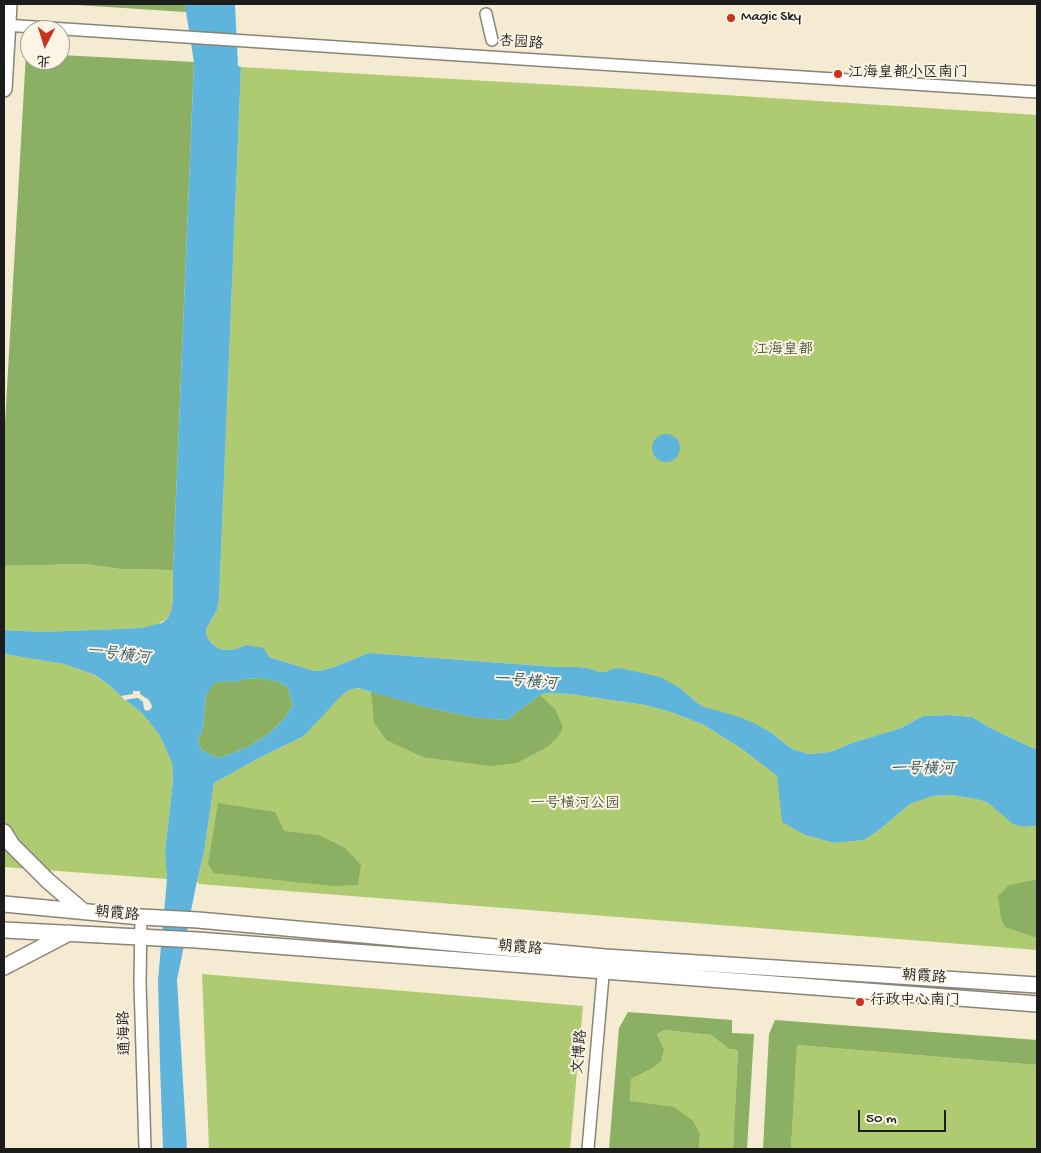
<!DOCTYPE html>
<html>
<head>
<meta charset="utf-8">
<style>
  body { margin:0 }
  #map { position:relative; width:1041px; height:1153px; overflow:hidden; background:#f5ebd2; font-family:"Gochi Hand","LXGW WenKai TC",sans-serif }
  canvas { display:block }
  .frame { position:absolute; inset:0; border:5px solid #1c1c1c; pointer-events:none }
  .north { position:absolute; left:20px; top:20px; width:50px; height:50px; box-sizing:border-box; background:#fcf5e5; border:1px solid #a29e95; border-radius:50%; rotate:185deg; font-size:14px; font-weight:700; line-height:20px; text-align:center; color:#1c1c1c }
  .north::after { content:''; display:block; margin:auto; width:18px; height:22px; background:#c8321e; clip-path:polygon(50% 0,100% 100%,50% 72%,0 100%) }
  .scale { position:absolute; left:858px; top:1110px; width:88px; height:22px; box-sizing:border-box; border:2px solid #1c1c1c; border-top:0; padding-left:6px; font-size:15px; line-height:18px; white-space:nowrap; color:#1c1c1c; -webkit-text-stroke:4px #fcf5e5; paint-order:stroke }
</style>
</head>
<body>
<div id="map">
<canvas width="1041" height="1153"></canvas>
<div class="frame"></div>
<div class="north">北</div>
<div class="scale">50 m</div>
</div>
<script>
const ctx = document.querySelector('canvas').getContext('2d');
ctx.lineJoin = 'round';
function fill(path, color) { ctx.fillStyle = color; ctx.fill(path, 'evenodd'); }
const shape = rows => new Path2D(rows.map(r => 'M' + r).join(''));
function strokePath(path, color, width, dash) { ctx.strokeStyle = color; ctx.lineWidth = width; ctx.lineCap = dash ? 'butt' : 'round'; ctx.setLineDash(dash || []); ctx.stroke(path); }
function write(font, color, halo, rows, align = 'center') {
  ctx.font = font + ' "Gochi Hand","LXGW WenKai TC",sans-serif'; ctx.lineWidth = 4; ctx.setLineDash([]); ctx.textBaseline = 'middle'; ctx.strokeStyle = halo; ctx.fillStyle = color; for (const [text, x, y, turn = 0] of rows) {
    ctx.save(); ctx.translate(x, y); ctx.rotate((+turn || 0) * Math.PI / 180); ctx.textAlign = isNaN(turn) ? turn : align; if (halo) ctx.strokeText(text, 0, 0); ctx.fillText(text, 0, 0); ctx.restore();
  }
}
const green = shape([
  [241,67,647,90,1037,115,1037,749,1033,748,992,729,972,717,949,715,923,716,901,728,852,743,830,752,809,754,792,749,773,734,704,707,696,702,680,688,612,669,606,672,600,672,587,668,578,667,556,667,369,653,331,668,320,671,314,671,269,657,246,645,236,649,228,650,219,649,212,644,207,637,206,629,217,610,219,600],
  [86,564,120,569,173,570,173,600,171,611,168,618,156,625,141,628,43,632,4,630,4,566],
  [4,654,64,664,94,675,109,685,124,699,142,713,160,736,172,763,173,781,165,852,167,879,4,867],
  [358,688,425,707,472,717,507,720,540,695,546,693,570,694,645,705,671,712,704,725,742,749,777,776,783,822,805,835,834,843,864,840,879,830,910,804,933,796,950,795,971,798,987,802,1024,827,1037,826,1037,950,199,884,197,881,204,853,214,783,259,758,304,736,341,695,349,690],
  [202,974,583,1006,570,1149,209,1149],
  [665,1030,711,1035,729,1049,738,1050,733,1149,699,1149,700,1134,630,1101,631,1079,651,1069,664,1049,657,1034],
  [797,1045,1037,1065,1037,1149,791,1149]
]);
const forest = shape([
  [61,4,186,4,186,12],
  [26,53,30,53,30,60,60,60,60,55,194,62,173,570,120,569,86,564,4,566,4,441],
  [261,678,278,682,287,686,293,705,285,718,271,732,250,746,233,753,218,758,201,750,198,740,203,728,206,695,213,683,226,681,236,682,244,679],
  [371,691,425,707,472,717,507,720,540,695,555,709,563,727,558,737,547,747,517,763,490,766,423,757,386,740,374,722],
  [218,803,275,812,284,831,319,835,345,848,361,865,358,885,335,886,314,884,214,873,208,864],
  [1035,880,1037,881,1037,938,1005,927,1001,918,998,896,1009,885],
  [628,1012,732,1020,732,1033,754,1034,747,1149,733,1149,738,1050,729,1049,711,1035,665,1030,657,1034,664,1049,661,1061,651,1069,631,1079,630,1101,674,1107,693,1121,700,1134,699,1149,609,1149,619,1028],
  [775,1020,1037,1040,1037,1065,797,1045,791,1149,763,1149,769,1034]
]);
const water = shape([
  [186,4,235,4,238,66,241,67,219,600,217,610,206,629,207,637,212,644,219,649,228,650,236,649,246,645,264,648,269,657,314,671,320,671,331,668,369,653,556,667,578,667,587,668,600,672,606,672,612,669,620,668,660,677,680,688,696,702,704,707,736,716,754,723,773,734,792,749,809,754,830,752,852,743,901,728,923,716,949,715,972,717,992,729,1033,748,1037,749,1037,826,1024,827,1013,824,998,811,987,802,971,798,950,795,933,796,910,804,879,830,864,840,834,843,805,835,782,822,777,776,742,749,704,725,671,712,645,705,570,694,546,693,540,695,507,720,472,717,425,707,358,688,349,690,341,696,304,736,259,758,214,783,204,853,197,881,177,980,187,1149,163,1149,160,1063,158,980,167,879,165,852,173,781,172,763,160,736,142,713,124,699,109,685,95,675,64,664,4,654,4,630,43,632,141,628,162,623,168,618,171,611,173,600,173,570,194,62,186,12],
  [261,678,278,682,287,686,293,705,285,718,271,732,250,746,233,753,218,758,201,750,198,740,203,728,206,695,214,683,226,681,236,682,244,679],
  '652 448a14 14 0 1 1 28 0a14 14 0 1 1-28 0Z'
]);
const pier = shape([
  [133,691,140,691,140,694,149,700,152,706,151,709,147,711,144,709,143,702,138,698,136,698,125,700,121,696,133,694]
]);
const minor = shape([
  [486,14,492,40],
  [4,25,459,55,1037,92],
  [141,917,140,983,145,1149],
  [588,1149,604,964]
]);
const major = shape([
  [4,89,9,4],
  [4,832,12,845,48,881,83,911],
  [4,904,141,917,198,920,605,957,1037,985],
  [4,930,197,940,1037,1004],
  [4,967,69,933]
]);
const markers = [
  [731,18,5,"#c8321e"],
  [838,74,5,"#c8321e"],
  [860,1002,5,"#c8321e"]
];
const poiNames = [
  ["Magic Sky",741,18],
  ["江海皇都小区南门",848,74],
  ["行政中心南门",870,1002]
];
const streetNames = [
  ["杏园路",521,44,4],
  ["朝霞路",117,915,5],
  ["朝霞路",520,949,5],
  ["朝霞路",924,978,4],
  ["通海路",126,1033,-92],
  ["文博路",581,1052,-85]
];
const parkNames = [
  ["江海皇都",783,351],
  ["一号横河公园",575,805]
];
const waterNames = [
  ["一号横河",118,656,7],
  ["一号横河",525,683,5],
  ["一号横河",922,771]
];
fill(green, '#afcb71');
fill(forest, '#8baf63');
fill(water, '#5eb4da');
fill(pier, '#f5ebd2');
strokePath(minor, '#888477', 14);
strokePath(major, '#888477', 18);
strokePath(minor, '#fff', 11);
strokePath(major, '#fff', 15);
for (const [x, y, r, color] of markers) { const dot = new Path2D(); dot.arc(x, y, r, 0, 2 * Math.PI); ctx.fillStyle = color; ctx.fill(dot); strokePath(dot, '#fcf5e5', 2); }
write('15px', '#1c1c1c', '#fcf5e5', poiNames, 'left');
write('15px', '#1c1c1c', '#fcf5e5', streetNames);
write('15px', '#4f593a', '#fcf5e5', parkNames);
write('italic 16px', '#365968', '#fcf5e5', waterNames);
</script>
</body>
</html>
